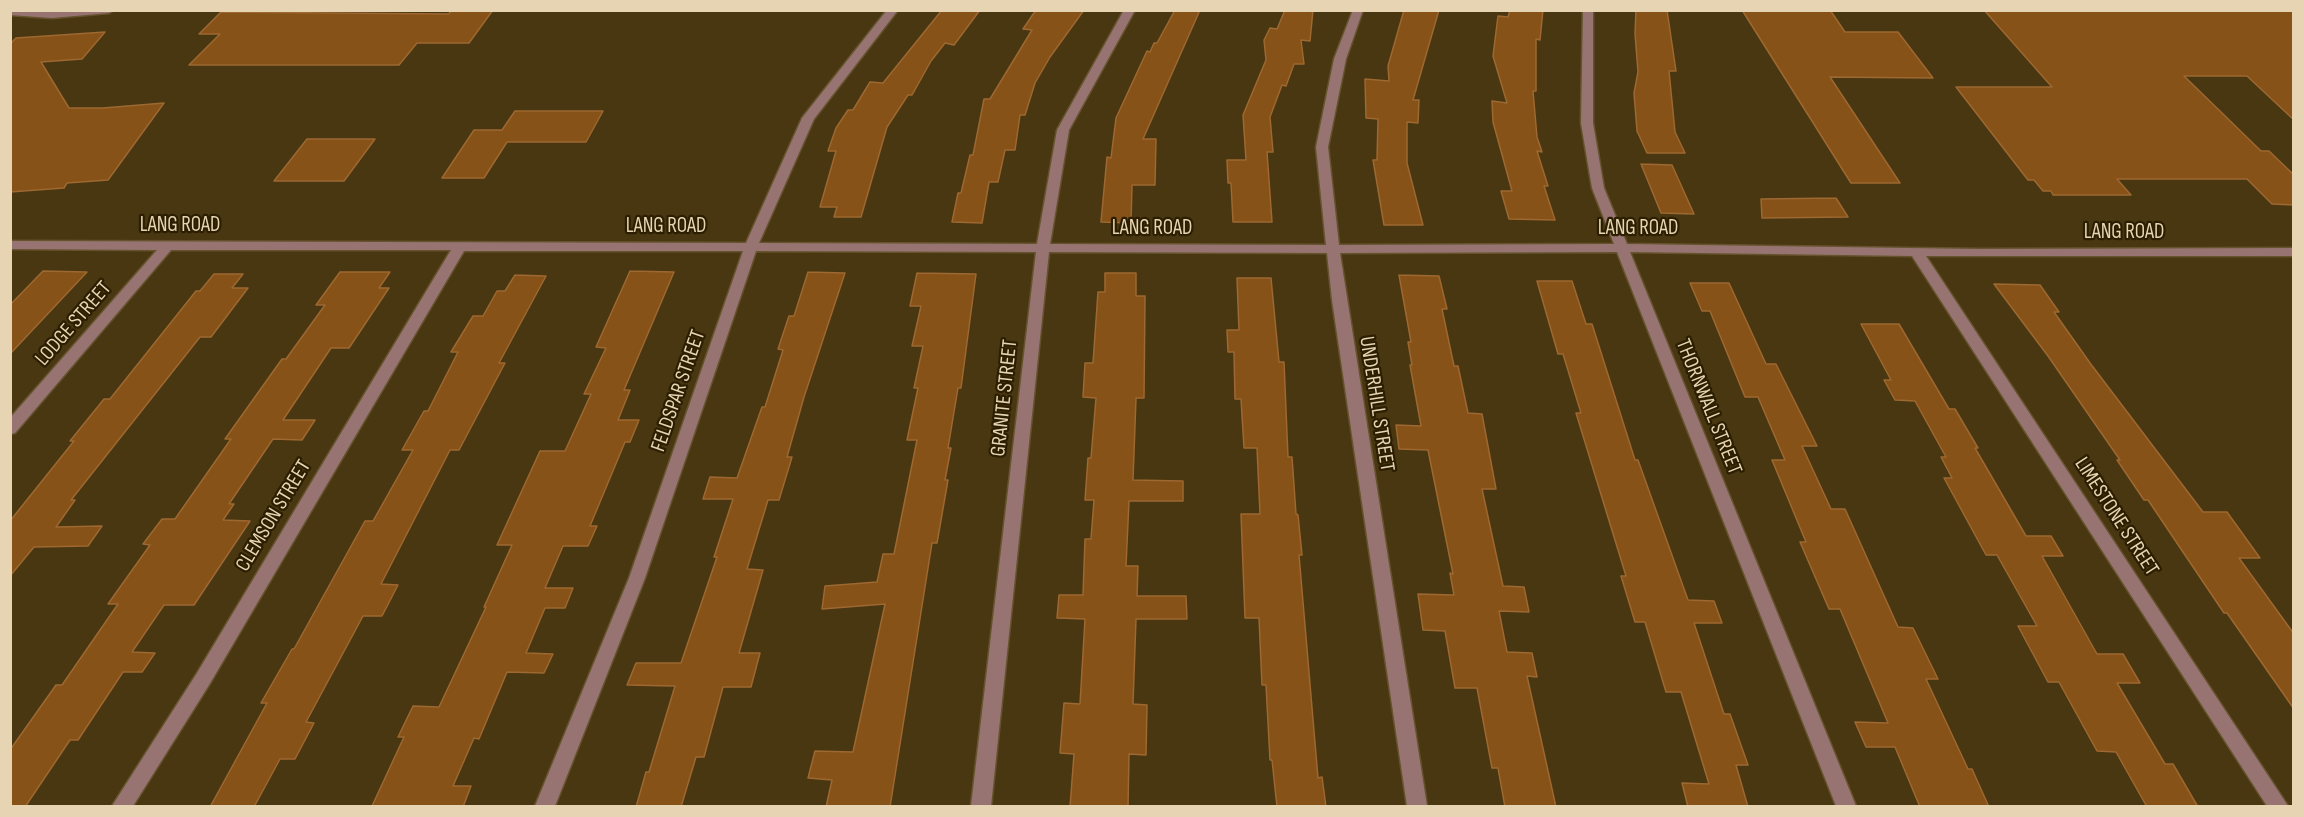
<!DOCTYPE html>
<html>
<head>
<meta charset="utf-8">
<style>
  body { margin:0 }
  #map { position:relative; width:2304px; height:817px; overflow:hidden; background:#493711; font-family:"Sofia Sans Condensed",sans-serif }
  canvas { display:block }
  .frame { position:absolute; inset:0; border:12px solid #e6d4b2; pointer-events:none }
</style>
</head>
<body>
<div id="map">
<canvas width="2304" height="817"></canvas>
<div class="frame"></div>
</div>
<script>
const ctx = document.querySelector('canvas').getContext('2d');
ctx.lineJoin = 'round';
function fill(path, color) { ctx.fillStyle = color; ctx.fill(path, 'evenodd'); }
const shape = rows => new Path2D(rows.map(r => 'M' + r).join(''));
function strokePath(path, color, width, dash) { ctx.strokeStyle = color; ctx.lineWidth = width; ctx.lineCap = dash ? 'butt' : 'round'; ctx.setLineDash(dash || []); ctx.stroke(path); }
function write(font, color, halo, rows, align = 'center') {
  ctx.font = font + ' "Sofia Sans Condensed",sans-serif'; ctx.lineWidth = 4.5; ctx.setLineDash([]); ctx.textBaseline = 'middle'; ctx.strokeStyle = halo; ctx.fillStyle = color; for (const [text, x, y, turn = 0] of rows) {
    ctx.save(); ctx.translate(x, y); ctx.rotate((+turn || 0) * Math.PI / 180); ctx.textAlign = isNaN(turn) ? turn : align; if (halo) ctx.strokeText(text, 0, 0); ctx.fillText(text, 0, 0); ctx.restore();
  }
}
const building = shape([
  [451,10,493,10,469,43,417,43,399,65,189,65,220,34,199,34,221,12,449,14,451,10],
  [942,10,980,10,954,45,945,43,931,61,912,95,908,95,887,127,861,217,834,217,837,207,820,207,836,151,828,151,836,128,848,110,853,110,870,82,883,83,942,10],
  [1036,10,1084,10,1050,57,1035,83,1025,115,1020,115,1015,150,1005,150,998,182,989,182,982,223,952,222,958,193,961,193,970,155,973,155,984,99,990,99,1032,30,1023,29,1036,10],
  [1175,10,1200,10,1143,139,1156,139,1155,185,1132,185,1131,223,1101,222,1107,157,1111,158,1116,118,1147,51,1150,52,1154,43,1157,43,1175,10],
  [1285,10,1313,10,1310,41,1301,40,1304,64,1294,64,1286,86,1282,85,1270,117,1273,152,1267,152,1272,222,1233,222,1231,183,1228,183,1227,160,1246,160,1243,115,1266,60,1264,40,1270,28,1277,29,1285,10],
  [1404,10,1439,10,1413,100,1419,100,1418,123,1407,122,1407,163,1423,225,1384,225,1373,160,1377,160,1378,119,1366,118,1365,79,1389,81,1388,66,1404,10],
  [1510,10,1543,10,1540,40,1536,39,1536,91,1533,91,1537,137,1542,152,1537,151,1548,186,1544,186,1555,220,1509,219,1501,191,1512,191,1493,122,1492,101,1507,103,1493,56,1498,16,1508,17,1510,10],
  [1636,10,1667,10,1676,71,1669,71,1675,132,1685,153,1647,153,1637,131,1634,93,1638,72,1635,34,1636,10],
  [1742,10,1830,10,1845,32,1898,32,1933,78,1830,77,1900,183,1851,183,1742,10],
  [1984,10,2294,10,2294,120,2247,76,2184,76,2261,151,2269,151,2294,175,2294,205,2272,204,2247,179,2117,179,2131,195,2053,195,2051,191,2043,191,2034,180,2028,180,1956,87,2052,87,1984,10],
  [105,32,82,59,41,62,69,108,103,108,164,103,108,180,67,183,64,188,10,192,10,44,16,38,105,32],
  [515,111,603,111,586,142,507,142,484,178,442,178,474,130,502,130,515,111],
  [307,139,375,139,344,181,274,181,307,139],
  [1641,164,1672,165,1694,214,1661,213,1641,164],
  [1836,198,1848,217,1762,218,1761,199,1836,198],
  [43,271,87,272,10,354,10,305,43,271],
  [630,271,674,272,624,390,630,390,618,420,639,420,630,442,625,442,590,526,597,526,588,546,563,546,545,588,573,588,565,608,545,608,526,653,553,654,544,673,507,672,479,739,474,738,453,786,471,786,463,807,372,806,404,737,398,737,413,706,439,707,486,607,484,607,512,545,497,545,540,451,565,451,591,394,584,394,606,348,596,347,630,271],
  [340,272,390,272,379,288,389,288,349,348,331,348,283,420,315,420,302,440,273,439,229,504,234,504,223,520,250,521,194,605,164,605,132,652,155,653,142,672,123,672,78,740,70,740,25,807,10,807,10,750,56,685,62,685,118,604,108,604,150,545,143,544,162,519,175,519,231,439,225,439,282,359,286,359,325,305,316,305,340,272],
  [808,272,845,273,804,397,787,457,792,457,779,500,768,500,747,569,763,570,739,653,760,653,751,687,723,687,704,757,696,757,681,807,636,807,646,772,649,772,675,686,627,685,636,663,681,663,717,557,714,557,733,499,703,499,710,477,737,478,762,407,765,407,783,350,778,349,789,316,794,316,808,272],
  [917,273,976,274,961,388,958,388,948,448,951,448,945,480,948,480,937,543,932,543,890,807,826,807,832,780,808,778,815,751,853,752,885,604,822,609,825,586,877,582,883,554,894,554,917,440,907,440,918,388,914,388,923,346,912,346,921,306,910,306,917,273],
  [1105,273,1136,273,1136,296,1145,296,1144,398,1136,398,1133,480,1183,481,1183,501,1129,501,1126,566,1138,566,1137,596,1186,596,1187,619,1136,619,1133,704,1147,705,1146,755,1129,754,1128,807,1070,807,1074,754,1060,753,1064,703,1080,704,1085,619,1057,618,1059,595,1083,595,1085,539,1091,539,1094,500,1085,500,1088,458,1091,458,1096,398,1083,397,1085,363,1093,363,1098,292,1105,292,1105,273],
  [214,274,243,274,232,288,248,288,211,337,200,337,71,500,75,500,56,527,102,526,88,546,34,547,10,576,10,521,74,441,70,441,104,399,110,399,196,291,200,291,214,274],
  [515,275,546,276,499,363,505,363,459,450,450,450,381,584,398,585,382,616,363,616,306,722,314,723,295,759,280,759,254,807,210,807,267,703,261,703,292,649,294,649,365,521,373,521,413,450,402,450,424,411,428,411,458,352,451,352,473,316,483,316,497,291,505,291,515,275],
  [1399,275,1439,276,1447,309,1442,309,1454,366,1458,366,1468,413,1482,414,1496,489,1482,489,1503,586,1524,587,1529,612,1499,611,1507,652,1532,653,1537,677,1527,676,1556,807,1505,807,1498,768,1492,768,1477,688,1455,688,1445,631,1423,630,1418,594,1454,595,1450,573,1453,574,1428,450,1399,449,1396,425,1421,426,1410,365,1412,365,1408,342,1411,342,1399,275],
  [1237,278,1271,278,1279,362,1284,362,1288,457,1292,457,1296,514,1298,515,1302,555,1299,555,1318,778,1322,777,1326,807,1277,807,1272,760,1270,760,1266,685,1262,685,1259,618,1245,618,1241,514,1260,514,1257,448,1244,448,1241,399,1235,399,1234,352,1228,352,1227,330,1239,330,1237,278],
  [1537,281,1572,281,1586,324,1592,324,1635,460,1638,460,1688,600,1714,601,1722,623,1694,623,1724,714,1730,714,1748,765,1736,765,1748,807,1688,807,1682,783,1709,784,1681,692,1666,692,1645,622,1635,622,1621,576,1626,576,1576,413,1581,413,1563,354,1558,354,1537,281],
  [1690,283,1729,283,1766,364,1776,364,1817,446,1802,446,1831,509,1845,509,1898,627,1913,628,1938,679,1926,679,1968,769,1972,769,1989,807,1920,807,1895,747,1866,747,1855,722,1888,723,1840,609,1829,609,1800,542,1806,542,1772,460,1785,460,1758,397,1745,397,1710,311,1702,311,1690,283],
  [1994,284,2040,285,2059,312,2054,312,2090,363,2203,512,2227,512,2260,558,2239,558,2294,634,2294,709,2227,613,2224,613,2148,500,2144,500,2117,460,2120,460,2048,356,1994,284],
  [1861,324,1899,324,1949,409,1955,409,1978,448,1975,448,2026,536,2051,536,2063,556,2042,556,2097,654,2123,654,2140,683,2117,683,2165,764,2173,764,2198,807,2147,807,2116,752,2097,751,2059,682,2048,682,2018,626,2037,626,1997,555,1986,555,1944,478,1952,478,1941,457,1946,457,1915,401,1895,400,1884,380,1891,380,1861,324]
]);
const minor = shape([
  [10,10,52,12,114,10,109,13,52,18,10,15,10,10],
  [887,10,898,10,814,119,759,243,1037,244,1057,130,1124,10,1135,10,1069,130,1050,244,1326,245,1316,147,1334,59,1353,10,1363,10,1346,59,1328,147,1339,245,1614,244,1592,188,1581,123,1583,10,1593,10,1593,123,1604,188,1627,244,1979,249,2294,248,2294,256,1926,256,2288,806,2267,806,1912,256,1630,252,1856,806,1836,806,1617,252,1340,253,1427,806,1407,806,1332,300,1327,253,1049,252,991,806,971,806,1036,252,756,251,645,578,555,806,535,806,629,578,743,251,464,251,209,685,133,806,112,806,197,673,451,250,171,250,15,433,10,434,10,418,157,250,10,249,10,241,746,243,802,118,887,10]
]);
const streetNames = [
  ["LANG ROAD",180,226],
  ["LANG ROAD",666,227],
  ["LANG ROAD",1152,229],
  ["LANG ROAD",1638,229],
  ["LANG ROAD",2124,233],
  ["LODGE STREET",74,324,-49],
  ["FELDSPAR STREET",679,391,-71],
  ["GRANITE STREET",1005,398,-84],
  ["UNDERHILL STREET",1376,404,81],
  ["THORNWALL STREET",1708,407,68],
  ["CLEMSON STREET",274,516,-59],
  ["LIMESTONE STREET",2116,517,57]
];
fill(building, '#865217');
strokePath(building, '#9d6831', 1.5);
strokePath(minor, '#65532e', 3);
fill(minor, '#977471');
write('21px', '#e6d4b2', '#2c1f01', streetNames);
</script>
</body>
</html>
